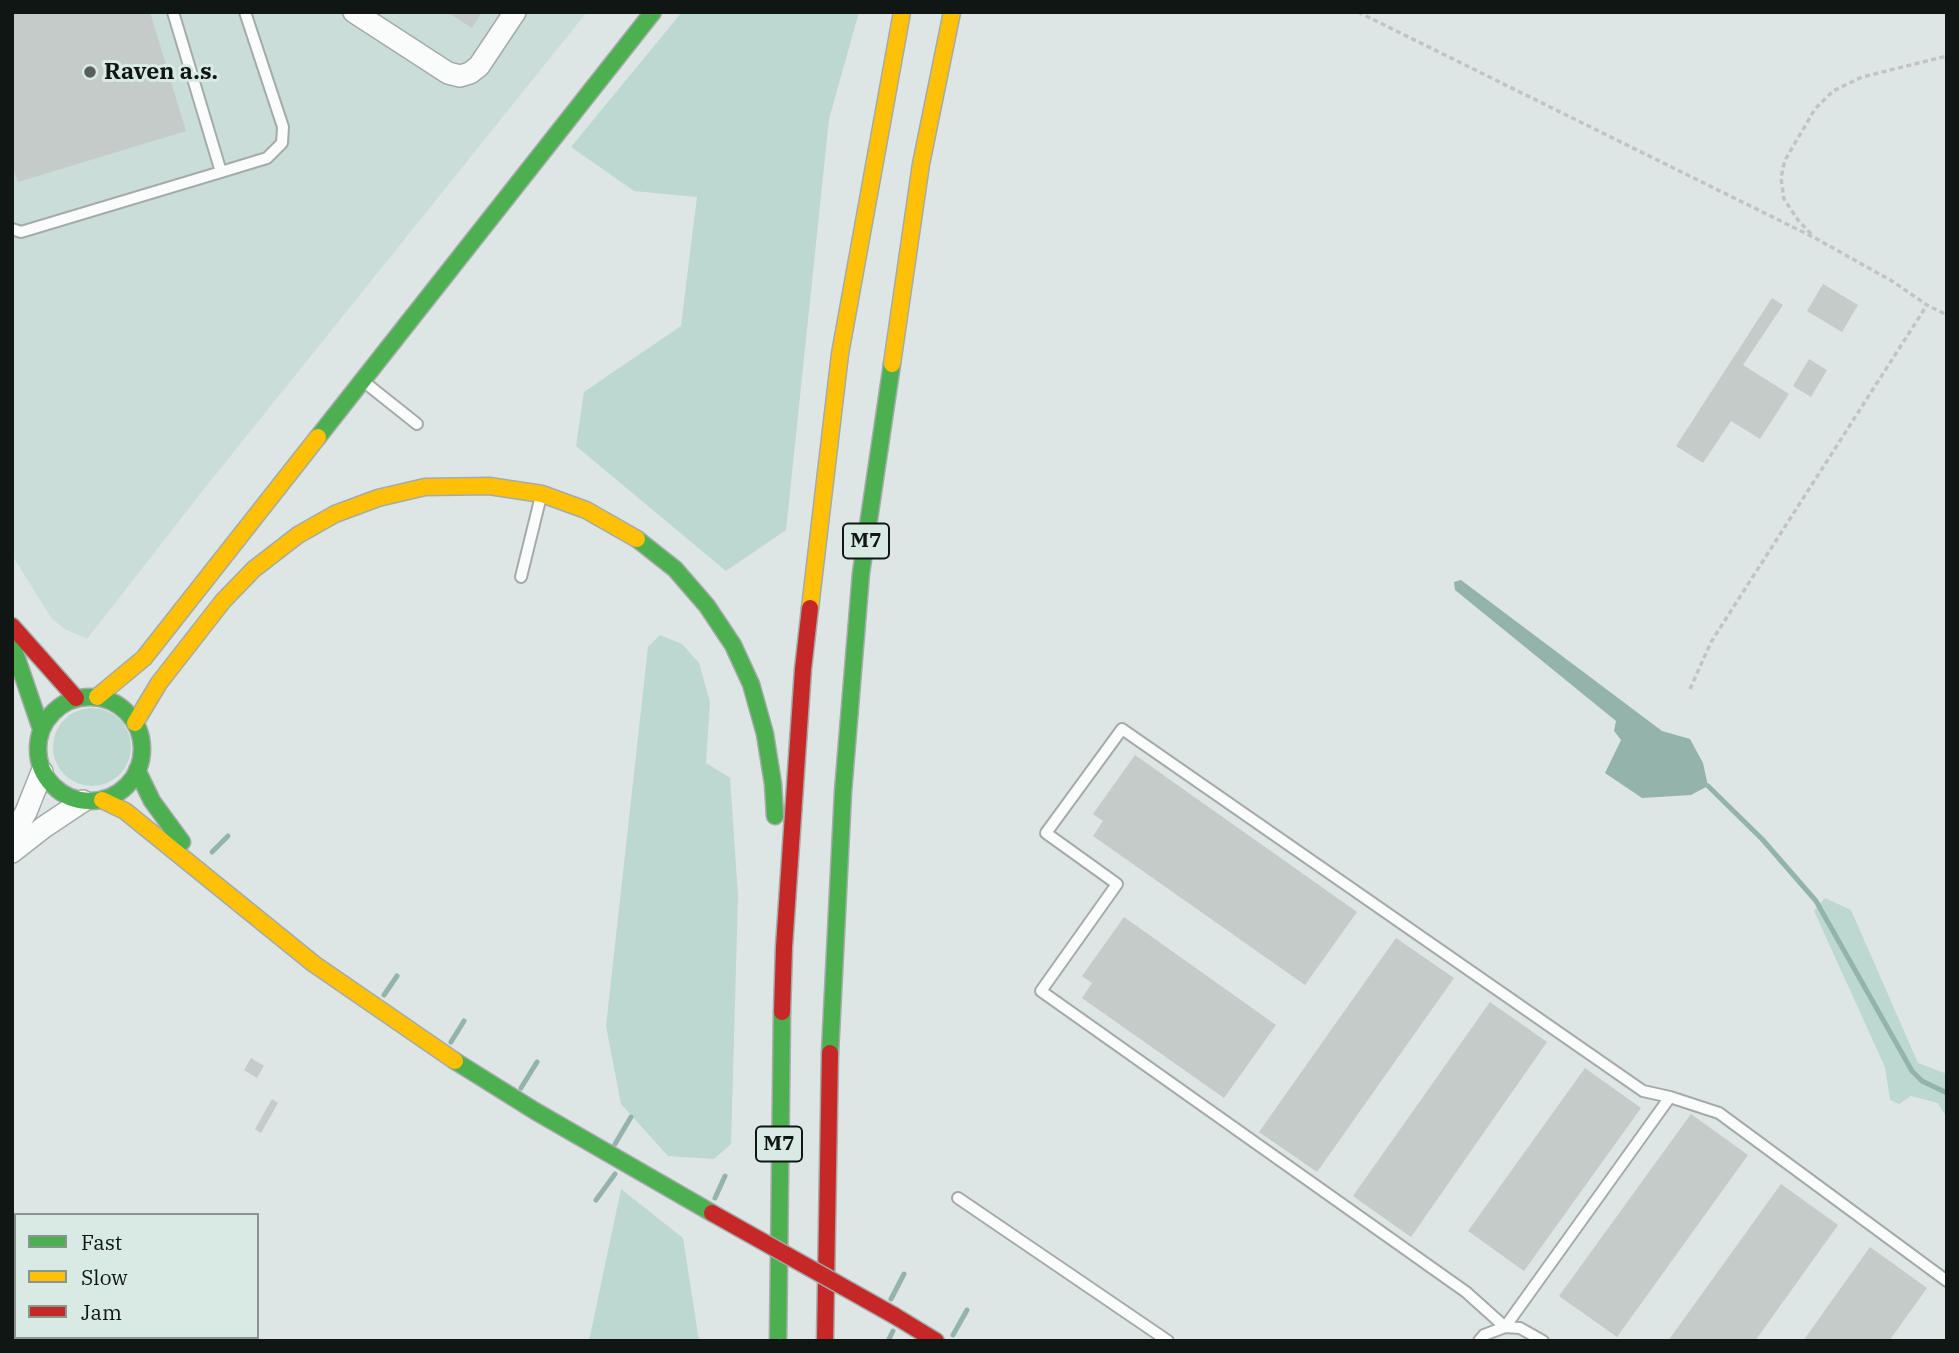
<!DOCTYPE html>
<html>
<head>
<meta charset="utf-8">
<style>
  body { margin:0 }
  #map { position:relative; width:1959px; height:1353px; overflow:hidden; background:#dde6e4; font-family:"IBM Plex Serif",serif }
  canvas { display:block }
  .frame { position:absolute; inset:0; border:14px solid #101614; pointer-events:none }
  .legend { position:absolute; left:14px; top:1213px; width:245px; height:126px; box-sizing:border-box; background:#d9eae5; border:2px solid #899591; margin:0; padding:9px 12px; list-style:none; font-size:21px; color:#101614 }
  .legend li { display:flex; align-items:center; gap:14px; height:35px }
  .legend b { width:35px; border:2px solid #899591 }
</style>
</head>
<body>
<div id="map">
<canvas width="1959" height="1353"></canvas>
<div class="frame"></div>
<ul class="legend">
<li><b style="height:9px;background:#4caf50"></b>Fast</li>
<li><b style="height:9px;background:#ffc107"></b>Slow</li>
<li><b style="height:9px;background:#c62828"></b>Jam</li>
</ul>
</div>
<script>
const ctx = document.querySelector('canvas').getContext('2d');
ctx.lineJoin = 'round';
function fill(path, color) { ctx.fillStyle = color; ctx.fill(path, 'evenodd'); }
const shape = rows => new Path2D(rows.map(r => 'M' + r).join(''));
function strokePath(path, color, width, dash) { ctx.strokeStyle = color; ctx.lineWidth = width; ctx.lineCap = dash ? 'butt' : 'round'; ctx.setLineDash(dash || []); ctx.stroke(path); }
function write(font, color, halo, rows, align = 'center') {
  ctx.font = font + ' "IBM Plex Serif",serif'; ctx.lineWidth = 6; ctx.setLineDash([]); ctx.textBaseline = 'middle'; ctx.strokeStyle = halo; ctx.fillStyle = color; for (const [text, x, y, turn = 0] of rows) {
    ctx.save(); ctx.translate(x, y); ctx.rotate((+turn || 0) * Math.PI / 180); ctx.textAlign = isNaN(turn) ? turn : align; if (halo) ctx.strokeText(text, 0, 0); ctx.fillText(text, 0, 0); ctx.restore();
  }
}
const built = shape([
  [12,12,587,12,200,494,87,639,65,629,52,619,12,555]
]);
const green = shape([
  [682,12,859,12,829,119,786,530,726,571,576,446,584,392,681,326,697,197,634,191,571,147],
  [660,635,682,644,699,663,710,702,706,763,730,778,738,896,731,1144,714,1159,668,1156,621,1104,606,1026,648,647],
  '53 747a39 39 0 1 1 78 0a39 39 0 1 1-78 0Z',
  [1825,898,1851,910,1918,1063,1947,1074,1947,1118,1938,1103,1911,1096,1899,1104,1890,1100,1885,1067,1814,911],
  [621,1189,683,1238,699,1341,589,1341]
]);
const water = shape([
  [1461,580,1662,731,1690,739,1703,763,1708,786,1691,795,1642,798,1605,773,1621,740,1614,731,1616,721,1455,590,1454,582]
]);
const stream = shape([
  [1708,786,1762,839,1816,901,1912,1071,1922,1081,1947,1093],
  [212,852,228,836],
  [384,995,397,976],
  [451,1042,464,1021],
  [521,1088,537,1062],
  [615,1144,631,1117],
  [715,1198,725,1176],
  [596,1200,615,1174],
  [891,1299,904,1274],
  [953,1335,967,1310],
  [888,1341,893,1331]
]);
const building = shape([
  [12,12,150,12,186,131,18,182,12,165],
  [447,12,482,12,472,28],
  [1823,284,1858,305,1842,332,1807,311],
  [1772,298,1783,305,1743,365,1789,394,1760,439,1731,421,1703,463,1676,446],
  [1809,359,1827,370,1811,397,1793,386],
  [1135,755,1357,912,1305,985,1093,836,1103,821,1093,814],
  [1124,917,1276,1025,1224,1098,1082,998,1092,983,1082,976],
  [1396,938,1454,978,1317,1172,1259,1132],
  [1490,1002,1547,1042,1411,1237,1353,1196],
  [251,1058,264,1066,257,1078,244,1070],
  [1585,1068,1641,1108,1524,1271,1468,1231],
  [272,1099,278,1103,261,1133,255,1129],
  [1691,1114,1748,1155,1617,1337,1559,1296],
  [1781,1184,1838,1225,1755,1341,1668,1341],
  [1870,1247,1927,1288,1889,1341,1803,1341]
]);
const path = shape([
  [1358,12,1815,238,1892,281,1927,305,1947,315],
  [1811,234,1798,220,1784,199,1781,178,1785,160,1815,109,1833,91,1862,77,1947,56],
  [1690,689,1711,642,1927,305]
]);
const lane = shape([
  [221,172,267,158,282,143,283,127,245,12],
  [12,229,21,232,221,172,173,12],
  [368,385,417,424],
  [521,577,540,500],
  [1670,1097,1505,1327,1466,1292,1041,991,1117,884,1046,833,1122,729,1643,1091,1670,1097,1719,1113,1947,1281],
  [958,1198,1168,1341],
  [1479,1341,1484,1335,1505,1327,1520,1328,1543,1341]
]);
const street = shape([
  [354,12,448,73,460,76,470,73,479,66,515,12],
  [12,836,26,812,42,772],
  [12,852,44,827,83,801]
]);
const fast = shape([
  [318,437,653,12],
  [637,539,675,569,707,606,733,645,751,684,765,734,773,784,775,816],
  [12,644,41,729],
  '38 749a52 52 0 1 1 104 0a52 52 0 1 1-104 0Z',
  [137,770,152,801,182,842],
  [830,1053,843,792,861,573,892,364],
  [455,1061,535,1111,712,1213],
  [778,1341,782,1012]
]);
const slow = shape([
  [892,364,921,164,952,12],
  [810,608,840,354,902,12],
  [97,697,144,658,318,437],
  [135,723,159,683,223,601,254,569,298,535,335,514,378,498,425,487,489,486,542,494,586,510,637,539],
  [102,800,125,811,314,964,455,1061]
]);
const jam = shape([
  [12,626,76,698],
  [782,1012,784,947,803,669,810,608],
  [895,1316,936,1341],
  [825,1341,830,1053]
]);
const jamBridge = shape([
  [712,1213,895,1316]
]);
const markers = [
  [90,72,7,"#585f5d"]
];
const shields = [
  [866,541,46],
  [779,1144,46]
];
const shieldNames = [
  ["M7",866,541],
  ["M7",779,1144]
];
const poiNames = [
  ["Raven a.s.",104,72]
];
fill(built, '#cbddd8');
fill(green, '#bcd8d0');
fill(water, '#94b4ab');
strokePath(stream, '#94b4ab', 5);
fill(building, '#c4cbc9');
strokePath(lane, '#a4aba9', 14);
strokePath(street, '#a4aba9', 24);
strokePath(fast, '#a4aba9', 19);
strokePath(slow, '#a4aba9', 19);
strokePath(jam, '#a4aba9', 19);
strokePath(path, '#c1c4c3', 3.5, [5, 3.5]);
strokePath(lane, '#fafbfb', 10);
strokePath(street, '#fafbfb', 21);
strokePath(fast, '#4caf50', 16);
strokePath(slow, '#ffc107', 16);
strokePath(jam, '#c62828', 16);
strokePath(jamBridge, '#a4aba9', 19, []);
strokePath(jamBridge, '#c62828', 16);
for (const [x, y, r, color] of markers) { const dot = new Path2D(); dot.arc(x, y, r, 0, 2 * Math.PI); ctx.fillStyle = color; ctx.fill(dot); strokePath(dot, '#d9eae5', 2.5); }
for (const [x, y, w] of shields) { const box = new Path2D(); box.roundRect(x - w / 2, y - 17.5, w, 35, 5); ctx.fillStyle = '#d9eae5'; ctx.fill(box); strokePath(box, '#101614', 2); }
write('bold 21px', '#101614', null, shieldNames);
write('bold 23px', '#101614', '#d9eae5', poiNames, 'left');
</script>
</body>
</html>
